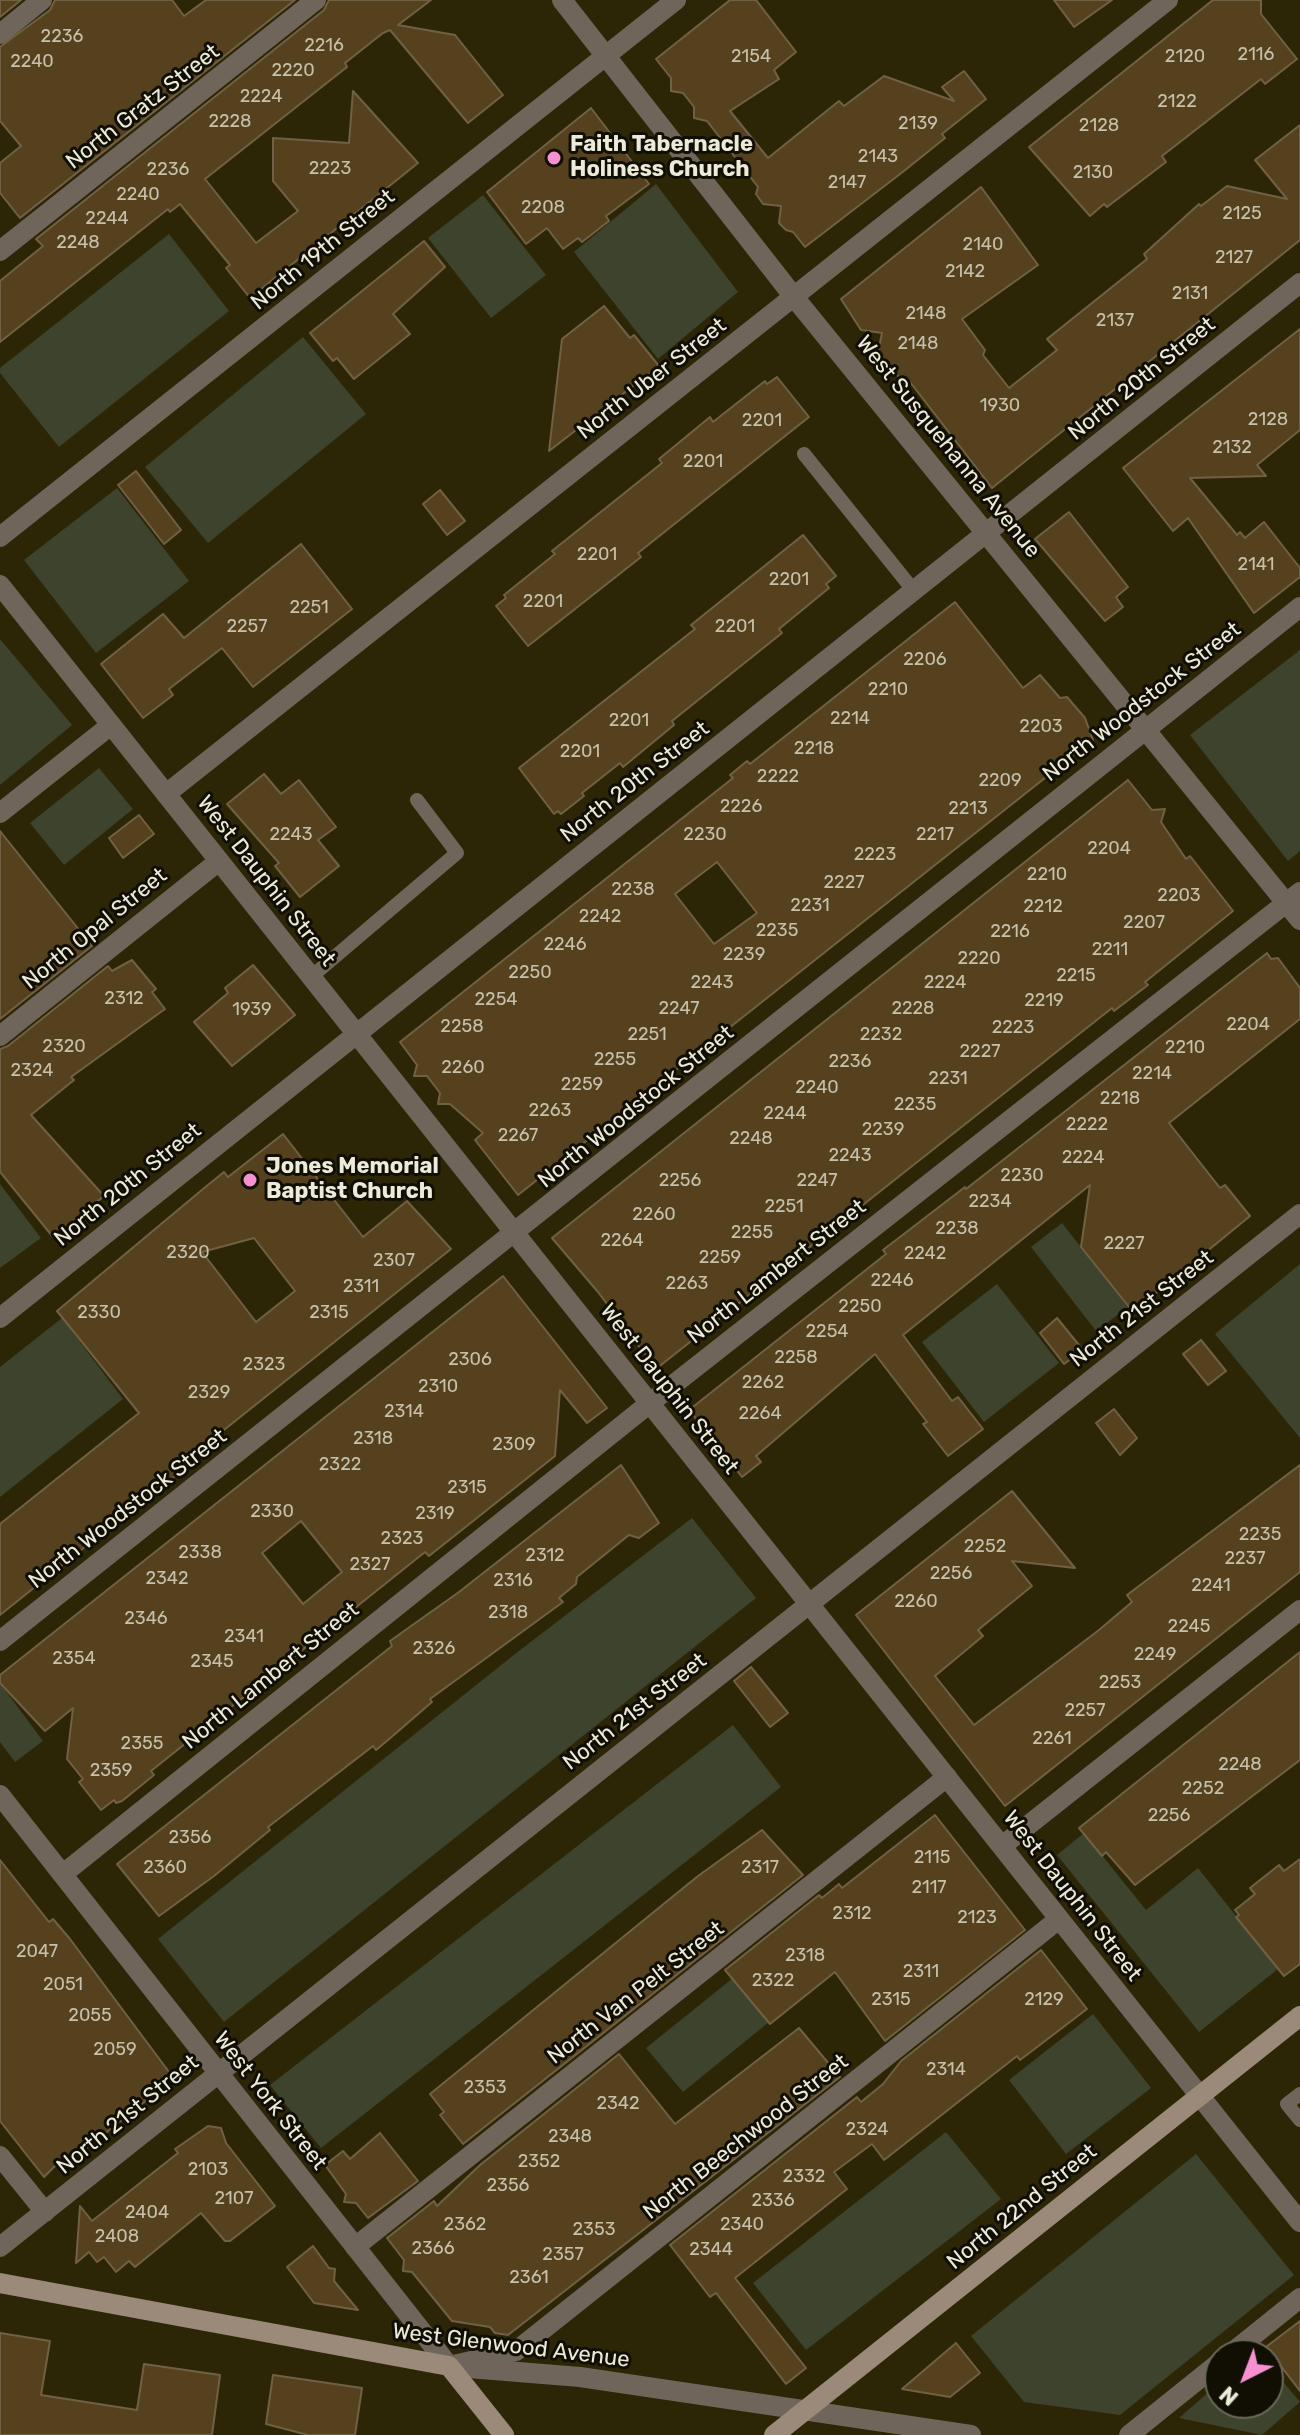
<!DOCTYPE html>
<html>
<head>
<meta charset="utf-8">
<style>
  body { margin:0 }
  #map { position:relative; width:1300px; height:2435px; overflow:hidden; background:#2c2607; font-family:Rubik,sans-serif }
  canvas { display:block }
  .north { position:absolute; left:1204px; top:2339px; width:80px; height:80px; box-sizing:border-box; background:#110f04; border:2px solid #696759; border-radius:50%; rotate:222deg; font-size:22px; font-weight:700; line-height:32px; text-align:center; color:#edead9 }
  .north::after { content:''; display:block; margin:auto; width:28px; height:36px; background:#f690d0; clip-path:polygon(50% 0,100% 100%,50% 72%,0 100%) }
</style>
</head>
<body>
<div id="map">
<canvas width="1300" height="2435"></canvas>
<div class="north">N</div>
</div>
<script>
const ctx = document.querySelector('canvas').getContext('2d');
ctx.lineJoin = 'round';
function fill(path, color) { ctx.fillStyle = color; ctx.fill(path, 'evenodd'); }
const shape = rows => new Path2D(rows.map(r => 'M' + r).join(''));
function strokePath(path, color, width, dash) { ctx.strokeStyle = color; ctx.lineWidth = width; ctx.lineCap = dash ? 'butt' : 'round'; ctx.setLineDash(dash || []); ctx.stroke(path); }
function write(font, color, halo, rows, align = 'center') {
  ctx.font = font + ' Rubik,sans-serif'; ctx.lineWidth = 6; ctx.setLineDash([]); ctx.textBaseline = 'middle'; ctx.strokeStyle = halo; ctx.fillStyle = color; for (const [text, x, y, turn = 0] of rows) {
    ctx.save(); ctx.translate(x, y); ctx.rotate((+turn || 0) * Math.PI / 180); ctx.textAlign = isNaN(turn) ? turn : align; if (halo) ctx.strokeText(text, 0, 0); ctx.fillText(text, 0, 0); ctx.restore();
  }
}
const green = shape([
  [656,184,738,292,658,359,574,252],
  [483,195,546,275,491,318,428,238],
  [169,234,229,311,59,447,0,373,0,368],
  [303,337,366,414,208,543,145,467],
  [117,488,189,581,96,653,24,560],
  [0,639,72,725,0,785],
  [1300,650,1300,851,1288,861,1190,735],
  [99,768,133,809,64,865,30,823],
  [0,1184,41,1238,0,1268],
  [1062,1223,1128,1307,1096,1331,1031,1247],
  [1300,1264,1300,1438,1215,1334],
  [997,1284,1059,1363,984,1422,922,1342],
  [62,1318,123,1399,0,1497,0,1367],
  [692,1518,756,1598,224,2022,158,1939,515,1654],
  [0,1683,43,1741,15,1762,0,1742],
  [733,1725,781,1787,321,2148,270,2085],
  [1084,1833,1146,1910,1198,1868,1278,1969,1199,2032,1057,1855],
  [733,1978,769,2022,683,2092,646,2048],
  [1093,2014,1151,2088,1066,2154,1009,2080],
  [946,2132,1001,2199,806,2350,753,2283],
  [1196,2154,1294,2275,1120,2415,1024,2402,971,2336],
  [1268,2364,1300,2402,1262,2435,1179,2418,1220,2382,1220,2403,1268,2403]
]);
const building = shape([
  [0,0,21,0,0,17,0,0],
  [55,0,172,0,184,16,206,0,295,0,20,218,0,193,0,163,21,146,0,121,0,47,50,10,55,0],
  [329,0,431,0,398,25,455,35,503,95,468,123,390,30,383,33,345,63,347,67,205,179,256,243,298,211,273,181,273,138,349,143,353,91,418,163,250,298,226,268,230,265,180,204,170,212,168,209,0,342,0,281,43,246,36,239,324,10,329,0],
  [730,0,756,0,796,52,774,70,779,79,730,111,768,158,839,101,844,106,884,76,954,101,942,87,964,71,986,99,942,134,945,138,904,171,805,247,793,232,786,230,779,223,781,206,763,204,756,194,758,187,707,121,694,118,694,107,683,93,671,91,671,78,656,59,730,0],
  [1054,0,1112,0,1074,27,1054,0],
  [1213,0,1261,0,1261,14,1297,59,1265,84,1261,79,1162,156,1166,162,1107,207,1104,204,1090,216,1029,147,1213,0],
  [591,108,649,184,606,216,609,221,582,242,578,238,563,249,547,228,526,244,487,192,591,108],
  [1300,125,1300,240,992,488,910,382,903,382,878,352,882,333,861,330,841,299,981,187,1038,265,962,319,985,350,983,355,1009,388,1057,350,1047,339,1147,259,1144,254,1199,204,1201,206,1227,186,1287,199,1255,160,1300,125],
  [424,241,445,267,393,314,410,334,354,379,337,358,333,361,310,333,424,241],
  [604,306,630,338,634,335,659,366,549,451,562,339,604,306],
  [1300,329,1300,430,1257,465,1266,476,1190,478,1237,535,1240,532,1245,538,1264,522,1300,568,1300,577,1254,613,1188,518,1173,531,1123,468,1300,329],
  [777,377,809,417,638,553,641,557,528,646,496,606,506,598,504,595,555,554,552,551,662,463,659,459,710,417,713,422,765,381,767,384,777,377],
  [136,471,181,530,164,544,118,485,136,471],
  [440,490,465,521,447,535,423,504,440,490],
  [1069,512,1128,587,1116,597,1123,607,1105,621,1035,539,1069,512],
  [803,535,836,576,826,584,829,588,779,629,782,633,672,721,674,725,623,767,620,763,582,793,584,796,561,814,558,811,554,814,519,768,695,629,691,625,803,535],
  [301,544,352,609,253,687,222,648,169,689,173,695,143,718,101,664,163,614,184,638,301,544],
  [955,602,1023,688,1040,675,1060,698,1067,697,1085,718,1093,740,518,1195,475,1140,483,1133,450,1104,438,1104,440,1093,427,1076,414,1076,417,1065,400,1042,733,778,730,775,747,761,750,764,955,602],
  [717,862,757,913,714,944,675,894,717,862],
  [264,774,281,794,299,780,336,827,318,840,339,866,300,897,275,866,279,863,227,804,264,774],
  [1128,780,1152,810,1165,809,1161,822,1186,859,1190,856,1233,911,1145,982,1148,985,1114,1011,1112,1008,854,1212,856,1215,823,1242,820,1239,656,1369,598,1292,552,1238,1128,780],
  [139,815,154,834,123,858,109,838,139,815],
  [0,831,92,946,0,1019,0,831],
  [1267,953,1271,959,1278,958,1300,988,1300,1019,1169,1123,1220,1188,1225,1185,1250,1216,1133,1312,1081,1247,1090,1185,903,1335,952,1401,958,1397,983,1429,948,1456,923,1424,927,1422,875,1354,756,1456,761,1462,742,1477,689,1410,886,1254,883,1250,965,1187,966,1189,1267,953],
  [132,960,156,989,152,992,165,1009,71,1077,74,1080,31,1115,104,1196,53,1237,0,1172,0,1049,8,1046,108,966,112,971,132,960],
  [253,965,295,1015,232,1066,194,1022,228,993,225,988,253,965],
  [283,1134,363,1237,407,1201,451,1249,175,1469,178,1474,141,1503,137,1498,93,1534,96,1538,0,1615,0,1524,139,1413,57,1311,203,1189,224,1172,228,1177,283,1134],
  [254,1238,295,1291,256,1322,202,1252,254,1238],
  [503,1276,607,1408,587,1423,560,1390,555,1456,429,1556,425,1552,151,1771,154,1775,122,1801,116,1803,114,1800,101,1810,79,1782,83,1779,67,1759,73,1708,45,1731,0,1683,0,1675,503,1276],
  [301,1521,342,1572,303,1604,262,1553,301,1521],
  [1057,1318,1083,1350,1064,1364,1040,1333,1057,1318],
  [1201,1340,1226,1371,1208,1385,1183,1354,1201,1340],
  [1114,1409,1137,1438,1120,1455,1096,1423,1114,1409],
  [621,1465,659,1523,639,1538,629,1535,577,1577,576,1584,559,1598,563,1602,430,1699,432,1702,388,1740,376,1750,373,1746,268,1827,270,1830,214,1876,159,1916,117,1864,392,1646,390,1641,459,1592,621,1465],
  [1300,1465,1300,1572,1005,1806,856,1615,1012,1491,1075,1568,1012,1561,1032,1586,978,1630,983,1636,935,1676,974,1725,1099,1630,1132,1602,1127,1595,1300,1465],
  [1300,1652,1300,1760,1135,1885,1106,1852,1102,1856,1079,1828,1300,1652],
  [751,1667,788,1713,770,1727,734,1681,751,1667],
  [935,1815,1025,1930,885,2041,835,1972,770,2024,725,1970,819,1895,822,1898,839,1884,842,1888,935,1815],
  [762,1830,803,1875,463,2144,440,2115,444,2112,430,2094,698,1876,762,1830],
  [1300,1859,1300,1964,1284,1976,1236,1917,1239,1915,1235,1910,1255,1894,1250,1888,1279,1865,1284,1871,1300,1859],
  [0,1860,49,1922,53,1919,70,1939,172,2076,152,2083,158,2091,61,2169,57,2164,44,2177,0,2121,0,1860],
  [1041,1950,1087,2009,1020,2060,1017,2056,884,2160,872,2144,834,2172,847,2189,735,2278,806,2368,786,2384,716,2293,710,2297,670,2245,857,2097,861,2102,883,2084,901,2061,1041,1950],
  [799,2028,840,2077,508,2335,495,2333,490,2327,452,2321,412,2272,403,2271,404,2260,387,2238,434,2201,437,2206,480,2165,619,2054,675,2124,799,2028],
  [208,2126,221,2128,226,2143,275,2206,230,2241,225,2241,201,2213,135,2267,129,2261,116,2272,104,2257,97,2262,89,2252,76,2263,80,2206,92,2221,178,2153,175,2149,208,2126],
  [380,2133,418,2181,368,2218,356,2203,344,2202,346,2194,325,2165,343,2151,350,2159,380,2133],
  [313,2246,329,2268,335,2269,334,2281,358,2310,314,2303,287,2267,313,2246],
  [1300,2321,1300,2391,1266,2347,1300,2321],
  [0,2333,50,2341,41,2395,137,2410,144,2364,220,2375,212,2435,0,2435,0,2333],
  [956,2343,980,2373,950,2397,902,2389,956,2343],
  [273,2375,362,2388,355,2435,308,2435,266,2424,273,2375]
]);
const service = shape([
  [804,454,914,591],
  [311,977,457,853,417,800],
  [1300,2094,1287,2104,1300,2120]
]);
const minor = shape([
  [562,0,794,297,1300,920],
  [0,34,42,0],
  [0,251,316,0],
  [0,537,676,0],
  [166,794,1168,0],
  [0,813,111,725],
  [0,1036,219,861],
  [0,1318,1300,283],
  [0,1641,1300,607],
  [1002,1846,1300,1610],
  [63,1874,650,1403,1300,892],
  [0,2156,45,2212],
  [0,2247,1300,1214],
  [355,2247,947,1777],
  [1229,2355,1300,2298],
  [449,2366,516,2351,1059,1919],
  [469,2368,580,2377,971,2435],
  [1129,2435,1220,2362]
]);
const tertiary = shape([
  [0,585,1300,2222],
  [0,1795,449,2366]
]);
const secondary = shape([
  [0,2283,449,2366,504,2435],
  [774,2435,1300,2016]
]);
const markers = [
  [554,158,8,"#f690d0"],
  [250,1180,8,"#f690d0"]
];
const numberNames = [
  ["2236",62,37],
  ["2216",324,46],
  ["2116",1256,55],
  ["2154",751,57],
  ["2120",1185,57],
  ["2240",32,62],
  ["2220",293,71],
  ["2224",261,97],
  ["2122",1177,102],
  ["2228",230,122],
  ["2139",918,124],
  ["2128",1099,126],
  ["2143",878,157],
  ["2223",330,169],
  ["2236",168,170],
  ["2130",1093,173],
  ["2147",847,183],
  ["2240",138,195],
  ["2208",543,208],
  ["2125",1242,214],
  ["2244",107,219],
  ["2248",78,243],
  ["2140",983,245],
  ["2127",1234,258],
  ["2142",965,272],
  ["2131",1190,294],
  ["2148",926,314],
  ["2137",1115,321],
  ["2148",918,344],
  ["1930",1000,406],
  ["2128",1268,420],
  ["2201",762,421],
  ["2132",1232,448],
  ["2201",703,462],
  ["2201",597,555],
  ["2141",1256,565],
  ["2201",789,580],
  ["2201",543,602],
  ["2251",309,608],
  ["2257",247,627],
  ["2201",735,627],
  ["2206",925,660],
  ["2210",888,690],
  ["2214",850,719],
  ["2201",629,721],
  ["2203",1041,727],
  ["2218",814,749],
  ["2201",580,752],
  ["2222",778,777],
  ["2209",1000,781],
  ["2226",741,807],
  ["2213",968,809],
  ["2243",291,835],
  ["2230",705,835],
  ["2217",935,835],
  ["2204",1109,849],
  ["2223",875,855],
  ["2210",1047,875],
  ["2227",844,883],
  ["2238",633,890],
  ["2203",1179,896],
  ["2231",810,906],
  ["2212",1043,907],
  ["2242",600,917],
  ["2207",1144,923],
  ["2235",777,931],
  ["2216",1010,932],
  ["2246",565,945],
  ["2211",1110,950],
  ["2239",744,955],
  ["2220",979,959],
  ["2250",530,973],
  ["2215",1076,976],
  ["2243",712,983],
  ["2224",945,983],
  ["2312",124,999],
  ["2254",496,1000],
  ["2219",1044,1001],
  ["2247",679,1009],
  ["2228",913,1009],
  ["1939",252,1010],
  ["2204",1248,1025],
  ["2258",462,1027],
  ["2223",1013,1028],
  ["2251",647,1035],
  ["2232",881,1035],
  ["2320",64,1047],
  ["2210",1185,1048],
  ["2227",980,1052],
  ["2255",615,1060],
  ["2236",850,1062],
  ["2260",463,1068],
  ["2324",32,1071],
  ["2214",1152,1074],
  ["2231",948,1079],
  ["2259",582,1085],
  ["2240",817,1088],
  ["2218",1120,1099],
  ["2235",915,1105],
  ["2263",550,1111],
  ["2244",785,1114],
  ["2222",1087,1125],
  ["2239",883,1130],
  ["2267",518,1136],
  ["2248",751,1139],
  ["2243",850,1156],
  ["2224",1083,1158],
  ["2230",1022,1176],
  ["2256",680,1181],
  ["2247",817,1181],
  ["2234",990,1202],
  ["2251",784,1207],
  ["2260",654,1215],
  ["2238",957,1229],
  ["2255",752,1233],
  ["2264",622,1241],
  ["2227",1124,1244],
  ["2320",188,1253],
  ["2242",925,1254],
  ["2259",720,1258],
  ["2307",394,1261],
  ["2246",892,1281],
  ["2263",687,1284],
  ["2311",361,1287],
  ["2250",860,1307],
  ["2330",99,1313],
  ["2315",329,1313],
  ["2254",827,1332],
  ["2258",796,1358],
  ["2306",470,1360],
  ["2323",264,1365],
  ["2262",763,1383],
  ["2310",438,1387],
  ["2329",209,1393],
  ["2314",404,1412],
  ["2264",760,1414],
  ["2318",373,1439],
  ["2309",514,1445],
  ["2322",340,1465],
  ["2315",467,1488],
  ["2330",272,1512],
  ["2319",435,1514],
  ["2235",1260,1535],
  ["2323",402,1539],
  ["2252",985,1547],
  ["2338",200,1553],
  ["2312",545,1556],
  ["2237",1245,1559],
  ["2327",370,1565],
  ["2256",951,1574],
  ["2342",167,1579],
  ["2316",513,1581],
  ["2241",1211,1586],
  ["2260",916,1602],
  ["2318",508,1613],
  ["2346",146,1619],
  ["2245",1189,1627],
  ["2341",244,1637],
  ["2326",434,1649],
  ["2249",1155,1655],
  ["2354",74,1659],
  ["2345",212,1662],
  ["2253",1120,1683],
  ["2257",1085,1711],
  ["2261",1052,1739],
  ["2355",142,1744],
  ["2248",1240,1765],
  ["2359",111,1771],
  ["2252",1203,1789],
  ["2256",1169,1816],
  ["2356",190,1838],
  ["2115",932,1858],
  ["2360",165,1868],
  ["2317",760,1868],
  ["2117",929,1888],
  ["2312",852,1914],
  ["2123",977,1918],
  ["2047",37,1952],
  ["2318",805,1956],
  ["2311",921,1972],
  ["2322",773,1981],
  ["2051",63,1985],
  ["2315",891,2000],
  ["2129",1044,2000],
  ["2055",90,2016],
  ["2059",115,2050],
  ["2314",946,2070],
  ["2353",485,2088],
  ["2342",618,2104],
  ["2324",867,2130],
  ["2348",570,2137],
  ["2352",539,2162],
  ["2103",208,2170],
  ["2332",804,2177],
  ["2356",508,2186],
  ["2107",234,2199],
  ["2336",773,2201],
  ["2404",147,2213],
  ["2362",465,2225],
  ["2340",742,2225],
  ["2353",594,2230],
  ["2408",117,2237],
  ["2366",433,2249],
  ["2344",711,2250],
  ["2357",563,2255],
  ["2361",529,2278]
];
const streetNames = [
  ["North Gratz Street",143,107,-38],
  ["North 19th Street",323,250,-39],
  ["North Uber Street",652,379,-38],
  ["North 20th Street",1142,379,-39],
  ["West Susquehanna Avenue",948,447,51],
  ["North Woodstock Street",1142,702,-38],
  ["North 20th Street",635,782,-38],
  ["West Dauphin Street",266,881,52],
  ["North Opal Street",95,929,-39],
  ["North Woodstock Street",636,1107,-39],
  ["North 20th Street",128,1185,-39],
  ["North Lambert Street",777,1272,-38],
  ["North 21st Street",1142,1309,-38],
  ["West Dauphin Street",669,1389,52],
  ["North Woodstock Street",128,1509,-38],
  ["North Lambert Street",271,1676,-39],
  ["North 21st Street",635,1712,-38],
  ["West Dauphin Street",1072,1896,52],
  ["North Van Pelt Street",636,1993,-38],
  ["West York Street",270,2101,52],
  ["North 21st Street",128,2115,-39],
  ["North Beechwood Street",746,2137,-38],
  ["North 22nd Street",1022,2207,-39],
  ["West Glenwood Avenue",511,2346,7]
];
const poiNames = [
  ["Faith Tabernacle",570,145],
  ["Holiness Church",570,170],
  ["Jones Memorial",266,1167],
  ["Baptist Church",266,1192]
];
fill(green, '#3d432c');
fill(building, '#55411e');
strokePath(building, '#716044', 2);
strokePath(service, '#70655b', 14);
strokePath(minor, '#70655b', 20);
strokePath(tertiary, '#70655b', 20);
strokePath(secondary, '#9b8979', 20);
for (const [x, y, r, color] of markers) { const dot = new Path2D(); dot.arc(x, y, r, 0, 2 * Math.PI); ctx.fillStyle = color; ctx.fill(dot); strokePath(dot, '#110f04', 3); }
write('18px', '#c7c0aa', null, numberNames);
write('22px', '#edead9', '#110f04', streetNames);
write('bold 22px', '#edead9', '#110f04', poiNames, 'left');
</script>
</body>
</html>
